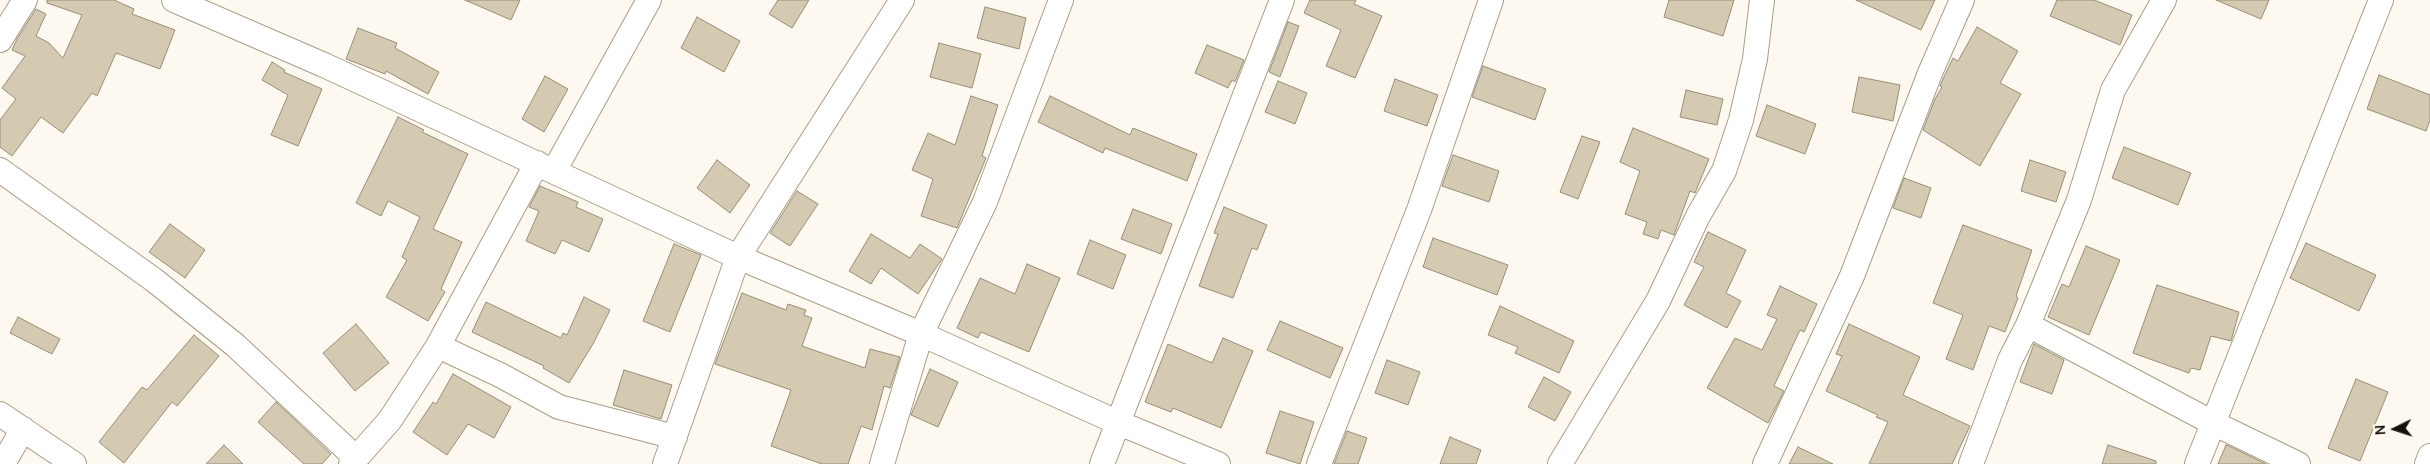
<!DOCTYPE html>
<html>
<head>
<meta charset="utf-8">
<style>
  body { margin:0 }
  #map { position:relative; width:2430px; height:464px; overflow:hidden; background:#fef9f0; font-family:Manrope,sans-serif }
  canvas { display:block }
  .north { position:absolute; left:2370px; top:404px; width:50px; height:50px; -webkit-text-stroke:4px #fef9f0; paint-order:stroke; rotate:266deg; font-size:14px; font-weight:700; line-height:20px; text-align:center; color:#151209 }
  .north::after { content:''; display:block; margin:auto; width:18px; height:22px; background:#151209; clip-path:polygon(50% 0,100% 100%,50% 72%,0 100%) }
</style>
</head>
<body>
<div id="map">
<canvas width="2430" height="464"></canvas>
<div class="north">N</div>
</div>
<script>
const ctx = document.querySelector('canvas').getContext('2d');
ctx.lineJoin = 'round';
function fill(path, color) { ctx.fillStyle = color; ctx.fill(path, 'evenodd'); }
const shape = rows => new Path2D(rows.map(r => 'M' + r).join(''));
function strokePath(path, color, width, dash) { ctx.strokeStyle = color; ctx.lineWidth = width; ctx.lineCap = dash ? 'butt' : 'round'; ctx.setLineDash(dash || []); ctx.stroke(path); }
const building = shape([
  [47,0,114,0,134,9,132,14,175,30,160,69,116,53,97,96,92,93,63,133,41,117,12,156,0,147,0,120,16,99,2,88,25,56,12,50,17,39,36,9,46,14,36,36,49,43,63,58,82,15,47,3,47,0],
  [465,0,520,0,511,20,465,0],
  [778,0,809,0,792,28,769,14,778,0],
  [1310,0,1356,0,1354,4,1382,16,1355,78,1326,66,1341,30,1304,13,1310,0],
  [1669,0,1734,0,1723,36,1664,17,1669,0],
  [1856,0,1935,0,1921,30,1856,0],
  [2057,0,2094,0,2132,15,2120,45,2050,16,2057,0],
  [2216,0,2269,0,2261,19,2216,0],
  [985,7,1026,18,1019,49,977,38,985,7],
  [697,17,740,41,724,72,681,48,697,17],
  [1288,22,1299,26,1280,77,1269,72,1288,22],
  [1977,27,2018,51,2000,83,2021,94,1980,166,1923,130,1935,99,1942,87,1940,86,1943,79,1953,58,1958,61,1977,27],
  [358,28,397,43,395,48,439,72,428,94,386,71,385,74,346,59,358,28],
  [939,43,981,54,972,88,930,77,939,43],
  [1207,45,1244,60,1235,82,1232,80,1228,88,1195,73,1207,45],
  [272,62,285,70,284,72,322,89,298,146,271,135,288,95,262,80,272,62],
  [1483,66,1546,89,1535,120,1472,97,1483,66],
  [2379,75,2430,95,2430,120,2426,131,2367,109,2379,75],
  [545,76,568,89,544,132,522,119,545,76],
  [1859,77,1900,85,1893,121,1852,112,1859,77],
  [1395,79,1438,95,1427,126,1384,111,1395,79],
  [1278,81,1307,93,1295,124,1265,112,1278,81],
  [1686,90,1723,99,1717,125,1680,117,1686,90],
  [971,96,998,105,982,156,986,158,957,228,921,216,933,179,912,170,928,133,955,145,971,96],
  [1050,96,1130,135,1133,128,1197,154,1187,181,1105,148,1103,153,1038,122,1050,96],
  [1767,105,1816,124,1805,154,1756,136,1767,105],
  [398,117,424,130,422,132,468,154,433,229,462,242,441,289,445,292,428,321,386,297,407,260,402,257,420,217,388,201,381,216,356,203,398,117],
  [1633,128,1709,159,1695,193,1690,191,1674,235,1661,230,1658,239,1643,234,1647,222,1625,214,1640,171,1620,162,1633,128],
  [1582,136,1600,142,1578,199,1560,192,1582,136],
  [2124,147,2191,173,2178,205,2112,178,2124,147],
  [1453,155,1499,171,1489,202,1442,186,1453,155],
  [717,160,750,185,730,213,697,188,717,160],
  [2030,160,2066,172,2056,202,2021,191,2030,160],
  [1904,178,1931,188,1921,218,1893,208,1904,178],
  [540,186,578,202,576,207,603,219,589,252,562,240,555,254,526,241,539,211,529,207,540,186],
  [797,191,818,204,790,246,770,233,797,191],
  [1224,207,1267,225,1257,250,1252,248,1233,298,1199,286,1218,234,1214,233,1224,207],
  [1133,209,1172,224,1161,254,1121,239,1133,209],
  [170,224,205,250,185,278,149,252,170,224],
  [1963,225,2032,250,2016,296,2018,298,2005,332,1989,326,1973,370,1946,359,1963,315,1933,303,1963,225],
  [1708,232,1746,250,1726,293,1741,301,1727,328,1684,305,1704,267,1694,262,1708,232],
  [871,234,910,258,920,244,942,259,918,294,881,268,871,284,849,271,871,234],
  [1433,238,1508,265,1497,295,1423,267,1433,238],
  [1090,240,1126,255,1113,289,1077,274,1090,240],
  [2306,243,2376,275,2359,311,2290,278,2306,243],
  [674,244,701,255,670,332,643,321,674,244],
  [2086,246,2120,260,2089,335,2048,317,2062,284,2069,287,2086,246],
  [1027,264,1060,278,1029,352,981,332,978,338,957,328,980,278,1015,294,1027,264],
  [2157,285,2239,312,2231,341,2211,336,2200,370,2191,368,2189,373,2133,353,2157,285],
  [1780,286,1817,304,1804,332,1800,330,1774,386,1784,391,1768,423,1707,388,1735,338,1762,350,1777,319,1767,315,1780,286],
  [742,293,786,310,788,304,806,310,804,315,812,318,802,346,865,368,870,349,900,357,890,388,884,386,872,430,861,426,848,464,822,464,771,446,791,390,715,364,742,293],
  [584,297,610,310,593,344,569,383,543,368,544,366,472,332,486,302,561,338,563,333,567,335,584,297],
  [1500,306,1574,341,1559,373,1515,353,1518,347,1488,335,1500,306],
  [18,317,60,339,52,354,10,333,18,317],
  [1280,321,1343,348,1330,378,1267,350,1280,321],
  [356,324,389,363,355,391,323,353,356,324],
  [1849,324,1920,357,1903,395,1970,426,1952,464,1869,464,1888,422,1876,417,1878,415,1826,391,1842,356,1836,354,1849,324],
  [194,335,219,356,177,406,172,402,124,463,99,442,142,387,147,390,194,335],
  [1223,338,1253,351,1221,428,1173,408,1171,412,1145,402,1168,344,1212,363,1223,338],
  [2034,344,2064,360,2052,394,2020,382,2034,344],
  [1387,360,1420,372,1408,405,1375,393,1387,360],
  [930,369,958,382,938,427,911,415,930,369],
  [624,370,672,385,661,419,613,405,624,370],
  [453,374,511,407,494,438,468,424,447,455,413,432,433,402,436,404,453,374],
  [1544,377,1571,392,1555,421,1528,407,1544,377],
  [2356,379,2388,392,2360,461,2328,448,2356,379],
  [276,402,331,454,322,464,304,464,258,422,276,402],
  [1280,411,1314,422,1300,464,1266,453,1280,411],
  [1347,431,1367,438,1358,464,1334,464,1347,431],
  [1450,437,1481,450,1476,464,1440,464,1450,437],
  [224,445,243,464,206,464,224,445],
  [2108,445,2156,461,2156,464,2102,464,2108,445],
  [2226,445,2229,446,2266,464,2218,464,2226,445],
  [1798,447,1833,464,1789,464,1798,447]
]);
const minor = shape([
  [174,0,324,65,738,257,921,334,1119,423,1218,464],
  [0,40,25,0],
  [0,170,154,280,235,345,356,458],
  [554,171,649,0],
  [2028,325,2213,423,2298,464],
  [438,346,500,375,559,407,675,437],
  [0,414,74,464],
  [3,464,23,429],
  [351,464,390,420,438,346,537,163],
  [665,464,738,257,902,0],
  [882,464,921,334,985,202,1061,0],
  [1102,464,1282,0],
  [1319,464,1419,210,1491,0],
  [1560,464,1658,301,1698,216,1724,171,1741,120,1755,59,1762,0],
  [1765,464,1852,276,1930,73,1962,0],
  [1971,464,2010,360,2028,325,2079,200,2113,90,2164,0],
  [2197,464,2381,0],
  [2427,464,2430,456]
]);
fill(building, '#d4c9b1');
strokePath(building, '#988e77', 1);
strokePath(minor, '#a89e87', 26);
strokePath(minor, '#fff', 24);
</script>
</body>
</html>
